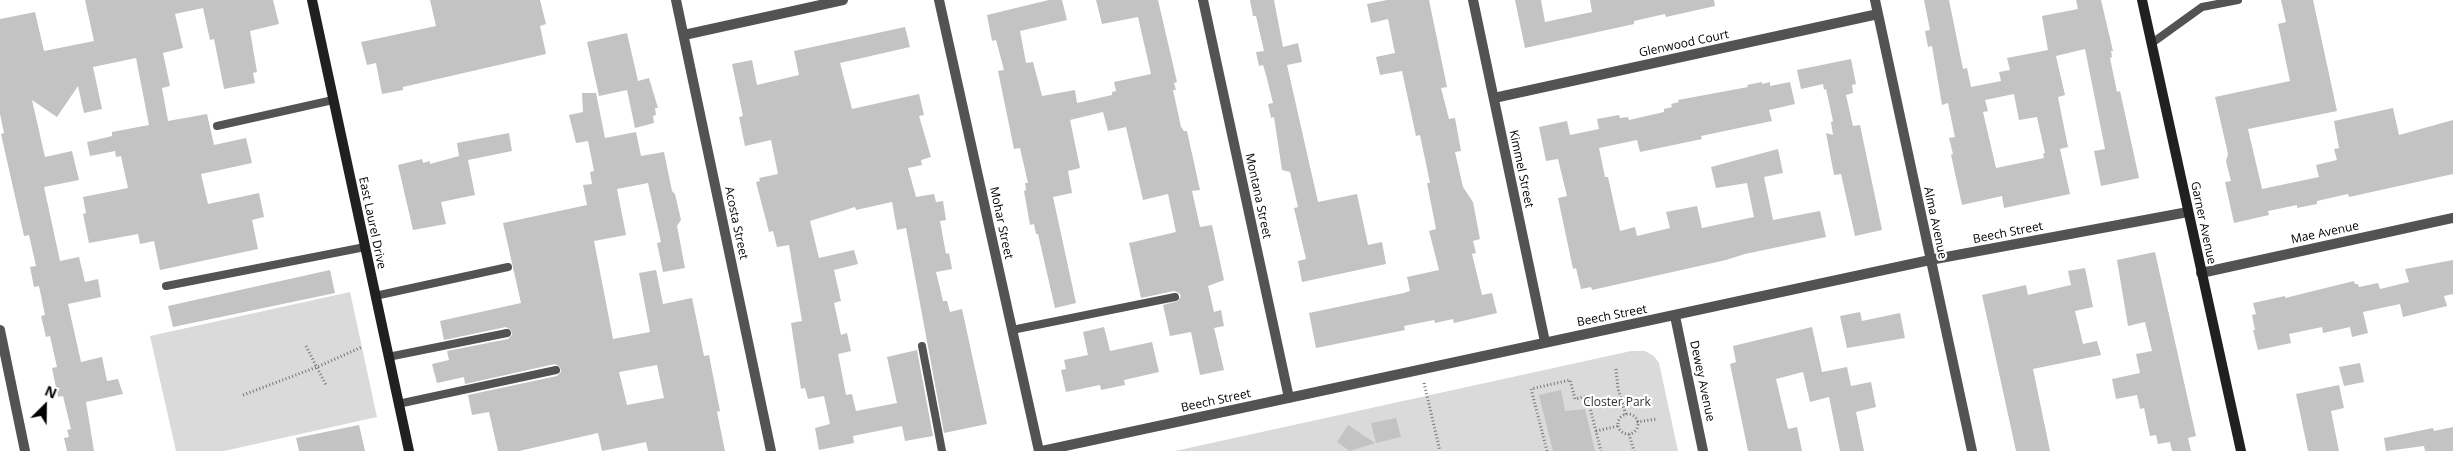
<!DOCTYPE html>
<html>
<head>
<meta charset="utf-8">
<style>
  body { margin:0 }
  #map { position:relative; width:2453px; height:451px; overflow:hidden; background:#fff; font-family:"Open Sans",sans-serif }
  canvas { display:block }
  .north { position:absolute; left:20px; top:381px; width:50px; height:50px; -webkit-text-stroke:4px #fff; paint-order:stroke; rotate:23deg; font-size:14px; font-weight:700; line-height:20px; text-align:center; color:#000 }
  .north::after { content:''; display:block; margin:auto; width:18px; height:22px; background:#000; clip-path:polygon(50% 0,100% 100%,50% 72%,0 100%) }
</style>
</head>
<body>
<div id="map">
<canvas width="2453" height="451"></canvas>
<div class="north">N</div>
</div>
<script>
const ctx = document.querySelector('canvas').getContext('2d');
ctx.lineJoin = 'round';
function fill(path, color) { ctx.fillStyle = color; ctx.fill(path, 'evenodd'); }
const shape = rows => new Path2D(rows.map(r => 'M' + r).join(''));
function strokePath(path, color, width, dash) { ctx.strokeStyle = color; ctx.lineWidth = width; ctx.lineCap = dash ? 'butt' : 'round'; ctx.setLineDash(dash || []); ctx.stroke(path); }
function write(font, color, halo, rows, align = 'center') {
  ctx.font = font + ' "Open Sans",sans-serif'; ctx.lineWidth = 4.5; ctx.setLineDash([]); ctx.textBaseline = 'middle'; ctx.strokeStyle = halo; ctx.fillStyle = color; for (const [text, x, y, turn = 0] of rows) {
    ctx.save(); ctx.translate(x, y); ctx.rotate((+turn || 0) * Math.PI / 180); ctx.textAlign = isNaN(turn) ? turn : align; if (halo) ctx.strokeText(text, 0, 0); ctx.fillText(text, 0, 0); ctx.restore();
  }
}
const green = shape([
  [350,292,377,417,224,451,176,451,150,336],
  [1631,351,1645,351,1654,356,1659,363,1678,451,1175,451]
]);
const building = shape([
  [85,0,273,0,279,24,250,31,257,72,253,73,255,83,224,89,214,39,210,40,203,8,175,14,183,48,163,53,170,86,162,88,168,121,207,114,214,145,246,138,252,163,201,174,208,204,259,193,264,217,252,220,258,249,160,270,154,241,140,244,138,234,89,243,83,214,86,213,83,197,128,188,121,156,116,157,115,151,90,156,87,142,112,136,112,132,149,125,136,58,93,67,102,109,84,113,78,86,57,117,32,100,45,157,72,151,79,180,44,187,60,261,79,257,85,282,98,279,101,297,68,304,81,362,102,357,107,381,118,379,123,394,86,402,94,451,67,451,64,438,69,437,67,430,71,429,63,396,58,397,52,368,57,367,50,336,46,337,41,316,45,315,39,286,34,287,30,267,36,266,29,235,24,236,1,134,4,133,0,114,0,19,35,12,44,51,94,41],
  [430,0,540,0,546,24,540,26,546,54,403,87,403,90,382,94,376,63,367,65,361,42,436,26],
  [1049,0,1062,0,1067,20,1020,31,1026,63,1033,62,1042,96,1075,90,1077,103,1112,95,1112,92,1116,91,1114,82,1151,74,1138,17,1102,24,1096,0,1158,0,1177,82,1174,83,1176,90,1173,90,1181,127,1184,131,1187,131,1200,190,1192,191,1200,227,1212,225,1224,280,1208,286,1214,312,1221,310,1224,326,1214,328,1224,370,1200,375,1191,332,1170,336,1163,305,1178,301,1181,296,1179,293,1174,291,1141,298,1129,243,1176,232,1168,194,1143,200,1126,127,1108,131,1103,112,1070,120,1080,168,1068,171,1072,193,1053,197,1076,303,1055,308,1038,234,1036,234,1034,224,1030,225,1024,191,1026,190,1025,183,1028,183,1020,148,1014,149,998,71,1004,70,996,40,992,41,987,15],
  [1250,0,1274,0,1283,47,1298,43,1302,62,1287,65,1318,202,1357,194,1368,245,1382,242,1386,264,1302,282,1298,261,1306,259,1294,208,1298,207,1290,172,1282,170,1274,117,1271,118,1268,104,1273,103,1266,75,1263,65,1259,66,1256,52,1264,51,1256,16,1253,16],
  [1387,0,1429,0,1447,87,1441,88,1449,119,1455,118,1461,151,1455,152,1463,187,1473,202,1480,239,1473,241,1476,253,1472,254,1482,295,1492,293,1497,313,1454,323,1453,319,1435,323,1434,320,1404,326,1405,330,1316,348,1309,313,1404,293,1410,291,1407,277,1439,270,1429,231,1436,229,1427,183,1430,183,1420,135,1416,136,1402,71,1380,75,1376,57,1395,53,1388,19,1371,23,1367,4],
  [1515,0,1541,0,1545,22,1592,12,1590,0,1714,0,1715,6,1666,17,1665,14,1634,21,1634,24,1525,48],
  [1924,0,1949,0,1963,69,1967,68,1971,87,2001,81,1999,72,2010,70,2007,58,2048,50,2042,16,2078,9,2076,0,2101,0,2113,51,2111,51,2112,57,2110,58,2117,92,2120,91,2139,178,2101,186,2094,151,2105,149,2085,49,2056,56,2065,95,2058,97,2068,147,2060,149,2070,194,2004,208,2002,196,1962,205,1951,155,1953,154,1949,138,1955,137,1948,103,1942,105,1932,46,1928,47,1925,31,1930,30],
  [2014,94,2019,120,2037,117,2045,153,2043,154,2044,158,1996,168,1983,112,1988,111,1985,100],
  [2281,0,2313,0,2337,111,2248,129,2262,189,2319,177,2316,165,2337,160,2334,149,2339,148,2334,121,2393,108,2399,135,2453,120,2453,174,2349,197,2348,194,2317,201,2317,204,2297,208,2297,205,2268,211,2269,215,2234,223,2225,182,2231,181,2226,161,2228,154,2215,97,2290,81,2278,24,2286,22],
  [905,27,910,47,840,63,852,109,919,94,924,115,919,116,931,157,921,160,922,165,908,168,916,197,934,194,936,202,943,201,946,220,940,221,946,254,949,253,952,269,936,272,943,301,947,301,950,312,962,309,987,424,944,433,906,228,897,230,892,202,856,210,855,207,810,221,819,258,854,250,858,264,834,270,841,301,834,303,841,335,847,333,851,351,838,354,846,395,852,394,856,411,897,403,887,357,917,350,933,436,905,441,902,426,853,436,854,443,819,450,815,428,830,424,824,396,808,399,805,388,801,389,791,323,802,321,789,245,777,247,773,231,769,232,756,182,760,181,759,178,778,174,771,140,745,146,739,117,743,116,732,64,752,60,757,85,799,75,794,51],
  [627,33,638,81,649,78,658,108,655,108,656,115,653,116,654,123,635,128,627,90,599,96,587,42],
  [1851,59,1856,84,1852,85,1853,93,1846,95,1853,126,1860,125,1882,230,1855,236,1841,174,1834,175,1826,133,1833,135,1831,122,1833,121,1826,89,1824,90,1823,84,1801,89,1797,70],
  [1762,82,1762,84,1770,82,1770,86,1790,82,1795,104,1769,110,1772,121,1701,136,1702,139,1640,152,1637,140,1599,148,1605,177,1608,177,1620,231,1635,227,1637,236,1670,228,1666,212,1697,206,1702,228,1754,217,1747,183,1716,188,1711,167,1778,149,1783,173,1764,177,1773,220,1820,211,1826,237,1745,254,1726,260,1592,290,1591,287,1581,289,1576,268,1573,269,1558,198,1567,196,1558,159,1546,161,1539,127,1567,121,1570,135,1599,129,1597,119,1619,115,1620,118,1628,117,1629,120,1664,112,1664,109,1672,107,1671,104,1679,102,1678,100,1748,87,1747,85],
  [582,93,596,93,605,138,636,132,641,156,664,152,672,191,675,194,681,220,677,226,685,268,663,272,657,243,661,242,648,183,617,189,626,235,594,241,613,339,650,332,639,273,656,270,663,304,692,298,704,356,709,355,720,411,717,412,725,451,648,451,646,442,602,451,598,433,519,451,498,451,489,412,472,415,468,395,557,376,561,372,560,367,555,364,465,384,464,377,437,383,432,364,449,360,447,351,508,339,512,335,511,330,506,327,444,340,440,321,521,303,503,223,587,205,583,185,592,184,590,172,594,171,588,141,576,143,569,115,583,112],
  [657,365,664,398,627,405,619,372],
  [509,133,512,151,468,160,475,195,441,202,446,224,413,230,398,165,422,159,423,163,430,161,430,164,459,156,457,143],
  [2155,252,2196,436,2188,438,2191,451,2172,451,2170,442,2158,444,2156,435,2150,436,2144,408,2140,409,2137,395,2116,399,2112,379,2140,373,2136,354,2152,351,2145,322,2128,326,2117,260],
  [2453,260,2453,294,2444,296,2447,306,2403,317,2400,304,2363,312,2368,333,2352,337,2350,327,2323,333,2322,327,2289,334,2291,343,2258,350,2253,330,2255,330,2252,315,2256,314,2253,303,2285,296,2285,298,2354,281,2355,284,2358,284,2359,287,2378,283,2380,289,2409,282,2405,269],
  [2085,268,2093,307,2075,311,2083,344,2097,341,2101,355,2033,369,2050,451,2016,451,1982,295,2026,285,2028,295,2071,285,2068,271],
  [330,270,335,293,173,327,168,306],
  [1860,312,1862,321,1900,313,1905,338,1847,348,1840,316],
  [1104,327,1110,351,1152,342,1159,372,1124,380,1125,385,1101,390,1100,385,1066,392,1061,370,1066,369,1064,360,1088,355,1083,332],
  [1812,327,1822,372,1847,367,1851,386,1871,382,1876,407,1856,412,1864,451,1840,451,1829,397,1810,402,1803,372,1776,379,1788,429,1797,427,1802,451,1748,451,1730,364,1736,362,1733,346],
  [2360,363,2364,382,2344,386,2339,367],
  [2339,385,2344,408,2331,411,2339,451,2308,451,2296,394],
  [1561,390,1565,411,1585,409,1595,451,1553,451,1539,395],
  [1396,418,1401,437,1376,443,1371,423],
  [359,425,365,451,299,451,296,438],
  [1348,425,1375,443,1350,451,1337,442],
  [2453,427,2453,451,2425,451,2424,446,2386,451,2384,438,2433,428,2434,431]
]);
const path = shape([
  [306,346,326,385],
  [1616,369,1618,389,1626,415],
  [1424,383,1440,451],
  [243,395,317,367,362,347],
  '1618 424a10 10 0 1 1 20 0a10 10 0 1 1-20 0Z',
  [1637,422,1657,419],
  [1596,431,1618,426],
  [1629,434,1634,451],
  [1547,451,1531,389,1570,380,1575,399,1587,396,1601,451]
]);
const lane = shape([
  [2152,43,2202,7,2238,0],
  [217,126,333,100],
  [166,286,365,247],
  [375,296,508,267],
  [1012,330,1175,297],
  [922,346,942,451],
  [388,357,507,333],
  [398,404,556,370]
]);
const street = shape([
  [676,0,771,451],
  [939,0,1039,451],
  [1203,0,1289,398],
  [1473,0,1545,342],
  [1875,0,1972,451],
  [684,35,843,0],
  [1494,98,1878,14],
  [2201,273,2453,218],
  [1675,316,1703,451],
  [0,330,25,451],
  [1042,451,1930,260,2188,212]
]);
const secondary = shape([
  [312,0,409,451],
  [2142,0,2241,451]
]);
const streetNames = [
  ["Glenwood Court",1684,44,-12],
  ["Kimmel Street",1521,169,78],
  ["Montana Street",1258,196,78],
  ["East Laurel Drive",372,223,78],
  ["Acosta Street",736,223,78],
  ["Mohar Street",1001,223,78],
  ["Alma Avenue",1935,223,78],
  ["Garner Avenue",2203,223,78],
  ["Beech Street",2008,233,-11],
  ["Mae Avenue",2325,233,-12],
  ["Beech Street",1612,316,-11],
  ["Dewey Avenue",1702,381,78],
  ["Beech Street",1216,401,-12]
];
const parkNames = [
  ["Closter Park",1617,403]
];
fill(green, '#dadada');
fill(building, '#c3c3c3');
strokePath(path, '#757575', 3, [1, 2.5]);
strokePath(lane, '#535353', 8);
strokePath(street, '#535353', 10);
strokePath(secondary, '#202020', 10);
write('12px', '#000', '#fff', streetNames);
write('12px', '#313131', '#fff', parkNames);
</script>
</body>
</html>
